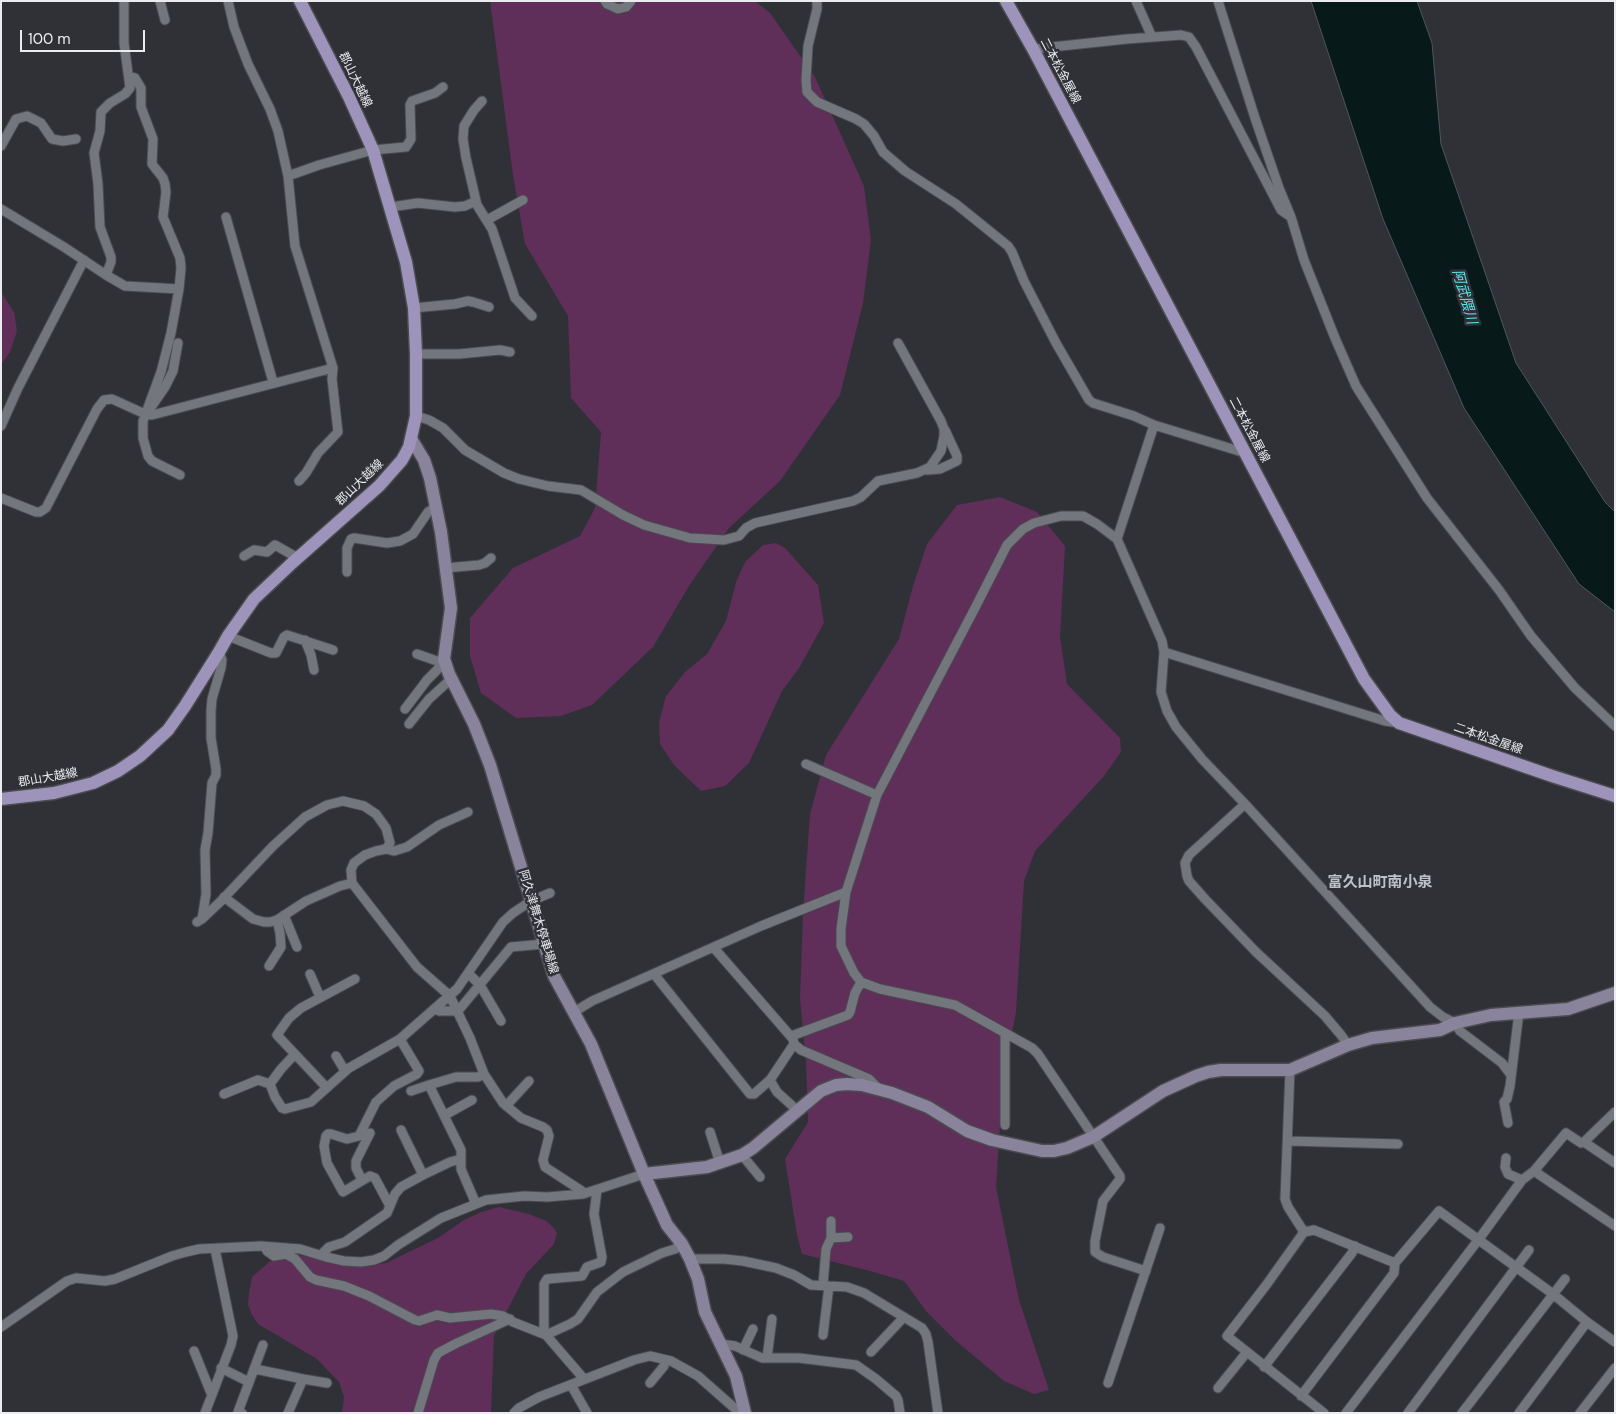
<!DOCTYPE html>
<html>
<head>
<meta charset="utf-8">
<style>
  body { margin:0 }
  #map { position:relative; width:1616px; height:1414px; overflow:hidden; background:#2f3137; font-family:"DM Sans",sans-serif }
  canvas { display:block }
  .frame { position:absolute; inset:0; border:2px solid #ebecf0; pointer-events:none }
  .scale { position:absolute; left:20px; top:30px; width:125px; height:22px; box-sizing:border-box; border:2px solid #ebecf0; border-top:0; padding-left:6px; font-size:15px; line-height:18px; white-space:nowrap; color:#ebecf0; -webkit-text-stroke:4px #2f3137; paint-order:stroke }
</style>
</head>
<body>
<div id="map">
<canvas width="1616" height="1414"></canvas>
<div class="frame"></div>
<div class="scale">100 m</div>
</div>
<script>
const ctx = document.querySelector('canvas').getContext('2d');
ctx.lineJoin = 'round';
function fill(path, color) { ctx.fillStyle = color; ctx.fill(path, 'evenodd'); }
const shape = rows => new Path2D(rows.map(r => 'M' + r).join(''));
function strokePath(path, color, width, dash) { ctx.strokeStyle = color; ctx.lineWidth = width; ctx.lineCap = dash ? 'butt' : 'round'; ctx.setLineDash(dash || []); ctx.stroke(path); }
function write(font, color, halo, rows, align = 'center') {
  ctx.font = font + ' "DM Sans","Noto Sans JP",sans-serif'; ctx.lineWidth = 5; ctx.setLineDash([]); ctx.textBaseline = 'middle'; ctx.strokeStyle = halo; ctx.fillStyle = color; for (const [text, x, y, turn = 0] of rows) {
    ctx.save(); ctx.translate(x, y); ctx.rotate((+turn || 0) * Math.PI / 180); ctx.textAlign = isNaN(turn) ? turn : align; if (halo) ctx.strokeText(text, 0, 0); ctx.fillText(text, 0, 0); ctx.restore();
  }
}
const green = shape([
  [490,1,755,1,770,13,815,77,864,186,871,240,863,303,840,395,780,481,729,528,689,586,653,647,592,705,561,716,516,718,481,693,470,656,470,618,513,568,580,536,595,508,601,432,571,398,568,316,525,244,513,175],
  [1,292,14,312,17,331,10,352,1,365],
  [1000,497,1037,512,1065,546,1060,637,1067,684,1120,738,1121,752,1104,776,1035,851,1024,881,1016,1012,1003,1079,996,1187,1019,1300,1049,1390,1034,1394,1004,1381,956,1341,926,1311,904,1281,870,1271,802,1254,797,1235,785,1159,808,1122,806,1063,800,998,803,913,810,814,826,755,899,639,913,586,927,544,957,505],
  [776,543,785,548,818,585,824,623,799,668,782,691,749,763,725,786,701,791,674,765,660,744,659,722,666,696,685,672,707,654,726,621,736,582,745,562,763,545],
  [499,1207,529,1214,546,1221,553,1227,557,1233,554,1244,526,1274,494,1336,491,1413,342,1413,344,1397,339,1382,317,1359,258,1324,252,1315,248,1305,249,1293,252,1277,269,1262,283,1257,299,1255,334,1263,368,1265,386,1263,438,1238,464,1220,481,1212]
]);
const water = shape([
  [1311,1,1417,1,1432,43,1441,144,1516,363,1605,502,1615,512,1615,612,1579,584,1464,408,1383,219,1311,1]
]);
const street = shape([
  [160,1,165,20],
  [605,1,607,4,618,9,626,7,631,1],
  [817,1,817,9,808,46,806,80,807,92,817,102,856,119,864,124,874,136,883,152,905,171,956,204,1008,246,1012,252,1024,281,1056,343,1089,400,1093,403,1134,416,1154,425,1239,451,1244,450],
  [1136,1,1152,37],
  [1218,1,1255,118,1279,188,1291,217,1304,260,1335,338,1356,386,1427,498,1499,590,1531,636,1575,688,1615,726],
  [1033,49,1127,39,1181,35,1189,37,1196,47,1281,210,1291,217],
  [129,76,135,78,141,88,141,107,153,139,152,164,163,178,165,184,166,192,163,217,180,258,181,268,179,289],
  [482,101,474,110,464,126,463,139,466,158,477,205,492,229,515,298,532,316],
  [1,146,16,119,27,116,41,123,52,139,63,141,76,139],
  [288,176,319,165,373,150,406,147,411,139,410,105,412,101,435,93,443,87],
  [391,207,418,203,455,207,465,206,476,201],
  [1,209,64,247,106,275,125,286,179,289,171,333,161,372,143,421,143,438,148,456,152,461,180,475],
  [226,217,273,382],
  [487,220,523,200],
  [106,275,111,262,111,257,100,227,98,184,94,153,100,131,101,112,110,103,125,94,130,88,124,43,124,1],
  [414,308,455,304,468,301,473,302,489,307],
  [416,354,459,354,500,350,510,352],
  [152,406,165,387,173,371,178,343],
  [416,416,429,420,443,428,465,450,504,473,519,479,548,486,581,490,623,515,644,525,690,538,724,540,739,536,746,528,755,523,853,501,861,497,878,481,917,473,930,467,941,451,944,436,944,429,941,421,898,343],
  [1,426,18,388,84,260],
  [927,470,940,469,957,461,957,456,945,430],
  [299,481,306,473,318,453,338,432,332,379,333,368],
  [1,498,36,512,40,512,46,508,97,409,104,400,112,399,145,414,152,415,333,368,295,246,288,176,278,131,270,109,248,64,234,27,228,1],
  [1117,539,1154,425],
  [244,556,254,550,267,552,275,545,298,558],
  [445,568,479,565,485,563,491,558],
  [347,572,347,548,351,539,354,538,387,543,400,541,413,534,428,512,436,507],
  [228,636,271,653,276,653,284,637,287,635,333,650],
  [305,640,311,655,314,670],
  [1164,652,1385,721,1399,723],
  [417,654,437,661,445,662],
  [405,709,427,680,445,662],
  [409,724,429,699,451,679],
  [806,764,877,795],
  [1245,804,1189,855,1185,863,1187,876,1189,881,1205,899,1256,952,1325,1016,1341,1035,1348,1045],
  [386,849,394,851,407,847,439,825,468,812],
  [224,897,253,919,264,922,270,922,277,920,306,901,340,886,352,883],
  [284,915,297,947],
  [202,919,206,894,205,850,208,833,212,783,216,775,216,769,211,738,211,711,212,699,221,668,222,660,219,652],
  [197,922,202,919,221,901,273,846,305,817,327,805,343,801,364,806,376,814,386,828,390,843,386,849,376,851,365,855,354,863,351,870,352,883,417,967,450,996,470,1038,484,1074,503,1103,521,1118,543,1127,547,1130,549,1136,543,1160,545,1167,582,1191,583,1194],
  [714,948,793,1039],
  [269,966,281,947,280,933,277,920],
  [468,973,480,985,501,1021],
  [310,974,320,997],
  [654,974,750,1094,754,1094,770,1080,794,1044,793,1039,794,1035,848,1015,850,1012,855,993,861,982],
  [436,1009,439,1011,458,1011,511,947,544,944],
  [574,1012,592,1001,761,926,846,892],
  [1005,1033,1005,1125],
  [794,1044,801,1050,869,1079,879,1089],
  [295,1054,281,1069,270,1084,275,1097,282,1108,285,1109,311,1102,349,1068,400,1039],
  [336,1056,345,1071],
  [1290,1070,1285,1199,1288,1207,1304,1232],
  [770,1080,777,1092,798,1111],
  [429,1085,456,1077,478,1077,484,1074],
  [326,1087,277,1035,289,1018,301,1008,355,979],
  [411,1091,429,1085,461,1150,461,1169,476,1204],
  [224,1094,258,1080,270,1084],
  [506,1106,529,1081],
  [1615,1112,1584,1142,1615,1163],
  [445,1115,472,1100],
  [1508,1123,1504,1102,1507,1099,1510,1086,1519,1012],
  [401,1130,423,1175],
  [710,1132,720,1163],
  [1288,1141,1398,1144],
  [742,1155,760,1177],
  [1506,1158,1505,1167,1508,1174,1522,1180],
  [1534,1171,1566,1133,1581,1143,1584,1142],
  [362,1180,356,1168,356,1161,370,1133],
  [390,1206,375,1178,370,1176,343,1192,327,1163,324,1146,326,1136,328,1134,331,1134,347,1139,359,1136,376,1102,394,1086,417,1074,419,1071,400,1039,457,989,503,922,513,913,531,901,550,893],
  [831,1238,848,1237],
  [265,1247,267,1251,274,1256,286,1254,295,1259,310,1277,316,1280,344,1286,369,1296,415,1320,419,1321,437,1315,450,1318,491,1314,503,1316,513,1322,546,1335,544,1329,544,1284,547,1279,582,1276,587,1267,601,1262,602,1257,594,1214,597,1190],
  [321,1255,329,1247,345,1242,387,1213,395,1194,401,1187,423,1175,450,1162,461,1159],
  [690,1259,724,1259,743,1261,776,1268,794,1275,811,1285,847,1287,864,1293,922,1328,926,1334,928,1342,938,1413],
  [1146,1271,1103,1257,1095,1252,1095,1241,1103,1201,1120,1179,1120,1176,1038,1054,1032,1048,955,1005,880,989,861,982,854,973,841,946,841,929,846,892,877,795,975,608,1007,545,1023,529,1034,523,1061,516,1083,516,1097,524,1117,539,1162,641,1164,652,1161,692,1167,711,1176,727,1202,759,1245,804,1430,1007,1443,1017,1455,1023,1460,1031,1502,1063,1511,1075],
  [823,1285,826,1249,831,1238,831,1221],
  [1,1327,67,1281,76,1278,105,1281,115,1279,172,1256,186,1252,199,1249,261,1246,300,1249,326,1257,344,1261,361,1262,374,1260,384,1256,398,1245,441,1218,486,1200,524,1196,547,1197,583,1194,644,1174],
  [823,1335,829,1286],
  [721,1344,735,1346,762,1358,799,1358,856,1365,876,1379,896,1396,898,1400,900,1413],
  [743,1350,753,1329],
  [194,1351,211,1393],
  [871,1352,904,1317],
  [767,1358,772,1319],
  [1264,1367,1352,1253,1355,1246],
  [221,1368,249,1382],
  [255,1369,303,1379,288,1413],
  [303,1379,327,1383],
  [584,1379,546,1335,570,1324,578,1319,597,1292,623,1272,662,1253,675,1249,682,1244],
  [650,1383,664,1366],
  [1108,1383,1160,1228],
  [571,1385,587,1413],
  [1218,1388,1247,1352],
  [1301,1396,1394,1273,1395,1263],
  [205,1413,231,1345,233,1336,215,1249],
  [242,1413,238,1412,263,1345],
  [418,1413,434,1360,438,1353,457,1343,510,1319],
  [514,1413,519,1408,539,1397,634,1360,650,1356,671,1361,698,1376,740,1413],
  [1324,1413,1227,1336,1267,1284,1304,1232,1314,1230,1395,1263,1439,1211,1553,1294,1587,1322,1615,1342],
  [1346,1413,1479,1239,1522,1180,1534,1171,1615,1226],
  [1408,1413,1529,1250],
  [1462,1413,1565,1279],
  [1519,1413,1587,1322],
  [1580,1413,1615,1368]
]);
const secondary = shape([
  [412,440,424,460,430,478,441,532,451,608,444,659,449,674,474,724,490,765,554,976,591,1044,644,1174,667,1225,682,1244,690,1259,698,1279,705,1312,736,1376,745,1413],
  [644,1174,707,1167,742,1155,753,1148,821,1091,836,1085,847,1084,862,1085,892,1093,928,1107,967,1131,992,1140,1042,1151,1054,1151,1067,1148,1093,1137,1163,1091,1196,1076,1208,1072,1221,1070,1290,1070,1348,1045,1372,1038,1440,1030,1455,1023,1491,1015,1568,1009,1615,993]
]);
const primary = shape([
  [1006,1,1033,49,1364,679,1390,715,1399,723,1552,776,1615,796],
  [1,799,54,793,93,783,118,771,140,756,168,730,185,706,219,652,228,636,254,599,292,563,379,486,402,460,409,447,416,416,416,354,414,308,406,262,373,150,349,97,300,1]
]);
const streetNames = [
  ["二本松金屋線",1060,71,62],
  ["郡山大越線",355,80,64],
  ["二本松金屋線",1249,430,62],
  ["郡山大越線",360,483,-44],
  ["二本松金屋線",1488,739,19],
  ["郡山大越線",48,778,-10],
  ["阿久津舞木停車場線",538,922,73]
];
const waterNames = [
  ["阿武隈川",1464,297,74]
];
const quarterNames = [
  ["富久山町南小泉",1380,883]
];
fill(green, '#5f2e59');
fill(water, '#08191a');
strokePath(water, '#4c585a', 1);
strokePath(street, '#4a4c50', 11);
strokePath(secondary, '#4a4c50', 15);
strokePath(primary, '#4a4c50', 15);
strokePath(street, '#73767c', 9);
strokePath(secondary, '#89849c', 12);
strokePath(primary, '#9e93bb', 12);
write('12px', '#ebecf0', '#2f3137', streetNames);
write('italic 14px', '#5ce4ec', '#2f3137', waterNames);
write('bold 15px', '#bdc1c7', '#2f3137', quarterNames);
</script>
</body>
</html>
